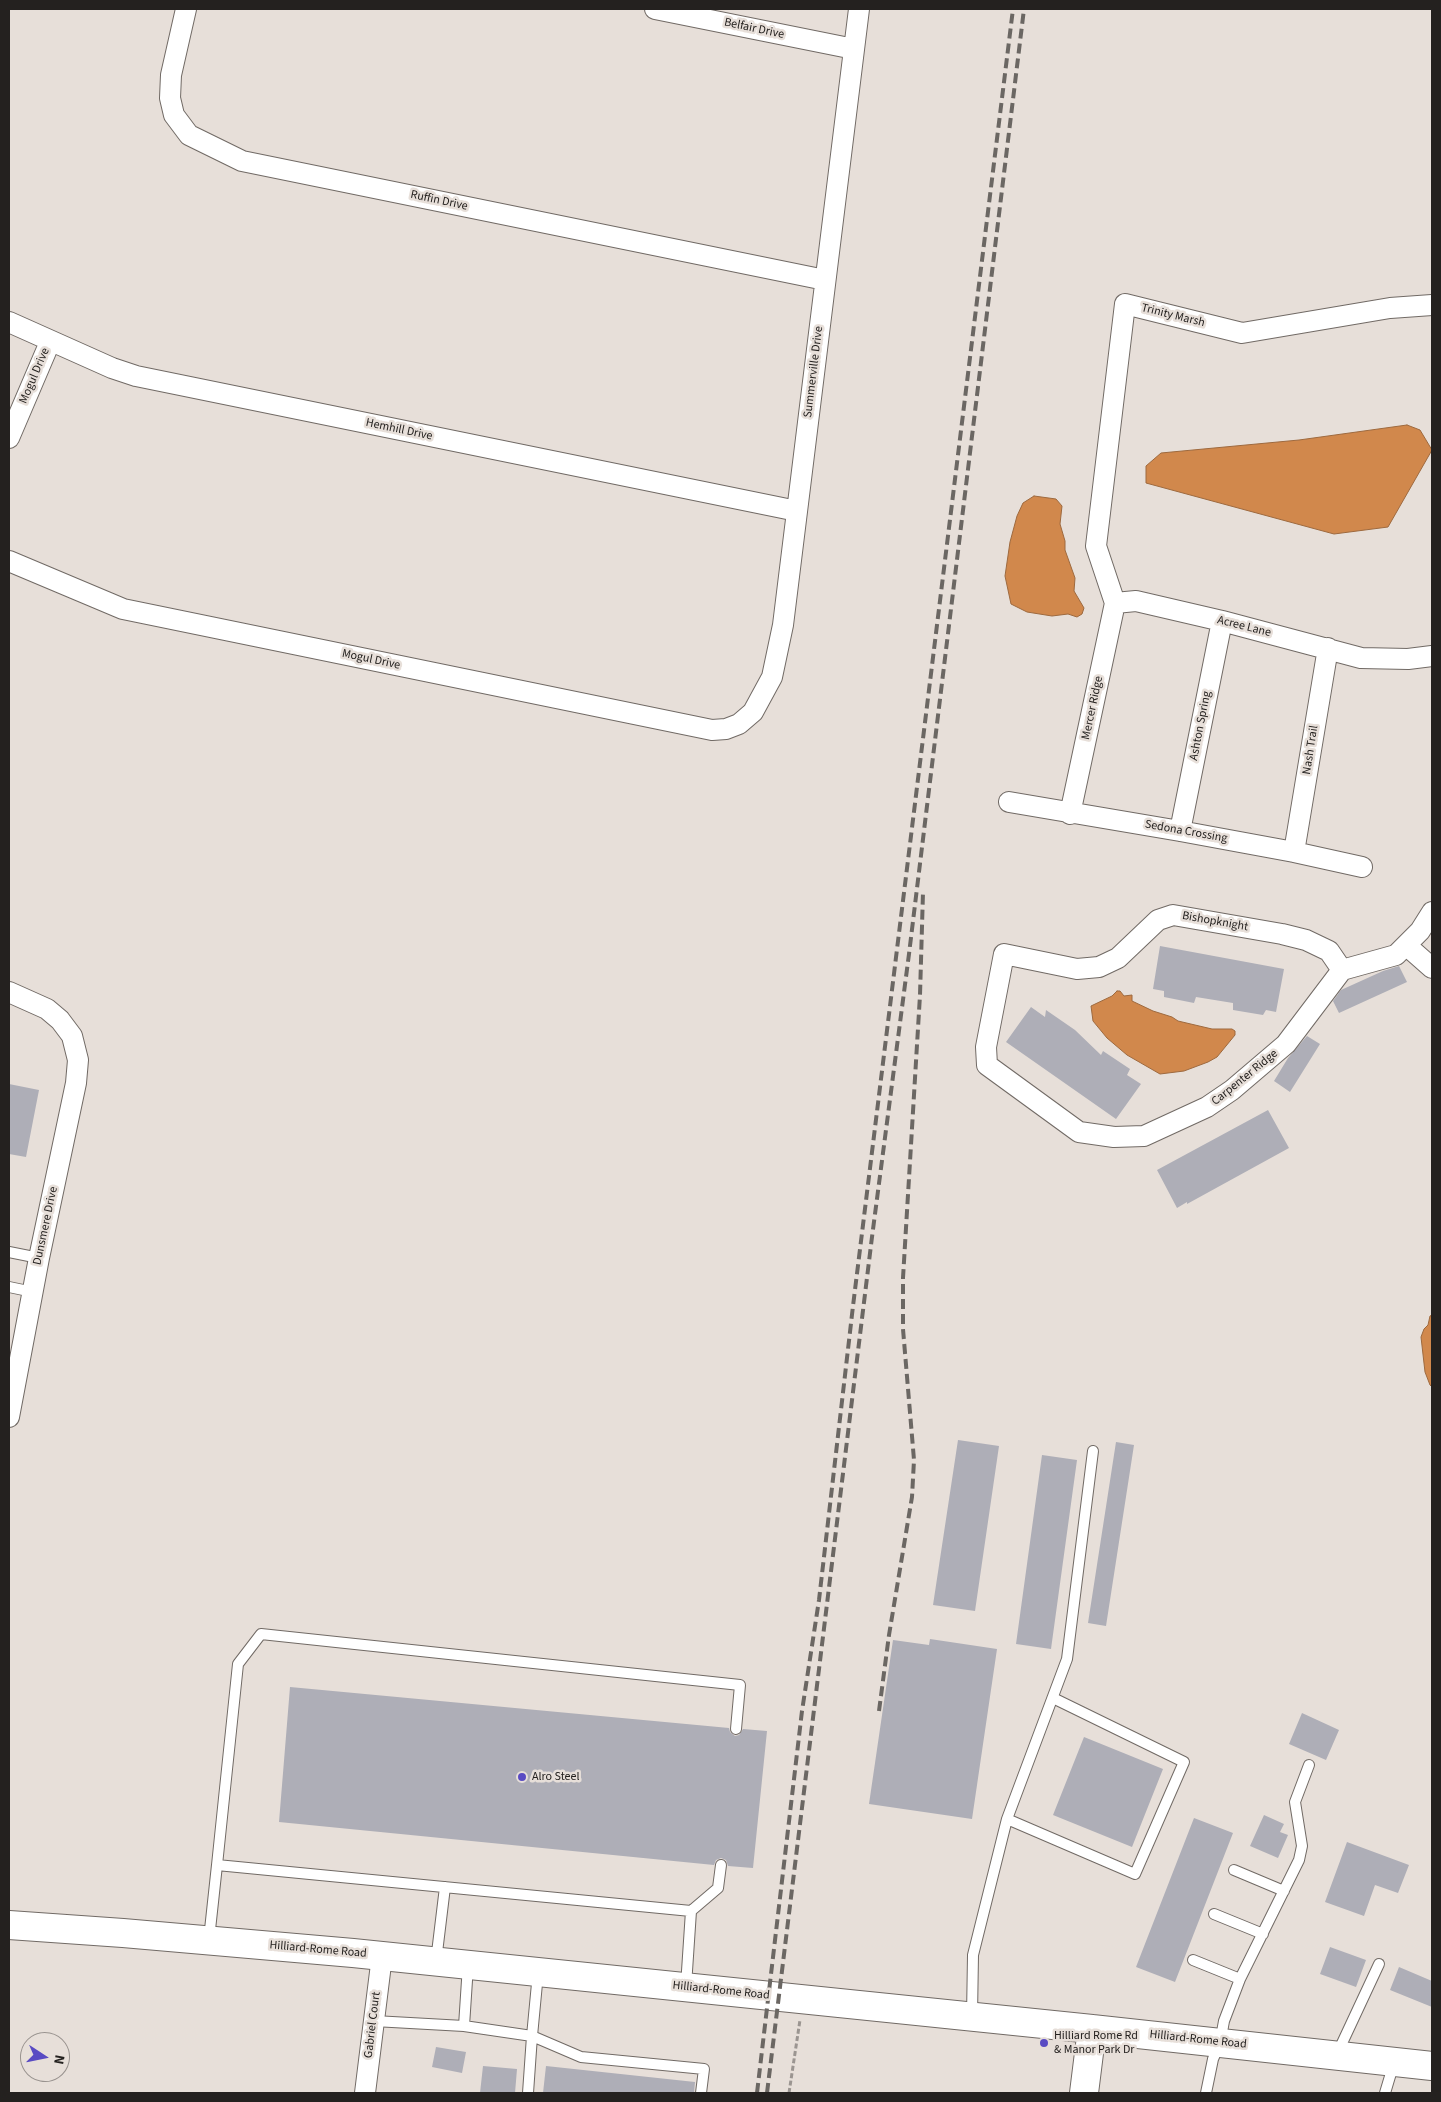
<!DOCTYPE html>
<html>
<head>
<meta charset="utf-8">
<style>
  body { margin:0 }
  #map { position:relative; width:1441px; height:2102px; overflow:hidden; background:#e7dfd9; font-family:"Source Sans 3",sans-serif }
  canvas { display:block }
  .frame { position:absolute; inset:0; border:10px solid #24211f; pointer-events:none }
  .north { position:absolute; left:20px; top:2032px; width:50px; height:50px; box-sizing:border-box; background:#e7dfd9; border:1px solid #99938f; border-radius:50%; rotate:101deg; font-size:14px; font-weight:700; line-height:20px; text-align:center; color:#24211f }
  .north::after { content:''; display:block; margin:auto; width:18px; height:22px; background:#594bc3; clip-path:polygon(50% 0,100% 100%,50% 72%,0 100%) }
</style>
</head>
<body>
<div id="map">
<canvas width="1441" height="2102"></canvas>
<div class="frame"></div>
<div class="north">N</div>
</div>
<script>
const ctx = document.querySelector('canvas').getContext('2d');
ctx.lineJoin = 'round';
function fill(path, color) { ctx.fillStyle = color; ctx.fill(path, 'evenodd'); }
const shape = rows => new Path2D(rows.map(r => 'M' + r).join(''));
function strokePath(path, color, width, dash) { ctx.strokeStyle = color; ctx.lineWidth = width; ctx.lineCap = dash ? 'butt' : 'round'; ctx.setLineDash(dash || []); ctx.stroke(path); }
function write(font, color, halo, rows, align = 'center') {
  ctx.font = font + ' "Source Sans 3",sans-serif'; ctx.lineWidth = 5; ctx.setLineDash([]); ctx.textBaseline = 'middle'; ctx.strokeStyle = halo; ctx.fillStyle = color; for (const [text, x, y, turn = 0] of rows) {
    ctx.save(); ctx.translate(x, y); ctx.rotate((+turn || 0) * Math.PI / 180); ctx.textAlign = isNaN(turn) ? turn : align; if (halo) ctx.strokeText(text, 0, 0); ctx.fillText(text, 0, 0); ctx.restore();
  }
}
const water = shape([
  [1407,425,1420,430,1432,450,1388,527,1334,534,1146,483,1146,466,1161,453,1299,440,1407,425],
  [1034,496,1056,499,1062,506,1060,524,1065,541,1065,550,1075,578,1074,591,1084,608,1082,614,1077,617,1068,614,1052,616,1027,612,1011,604,1005,576,1010,542,1017,516,1023,503,1034,496],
  [1117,991,1120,991,1124,996,1132,995,1132,1001,1153,1011,1172,1017,1178,1021,1212,1029,1232,1029,1235,1031,1235,1035,1217,1057,1208,1062,1184,1071,1160,1074,1127,1055,1107,1038,1093,1021,1091,1006,1112,996,1117,991],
  [1432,1315,1432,1387,1430,1385,1425,1372,1421,1337,1424,1329,1428,1325,1430,1316,1432,1315]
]);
const building = shape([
  [1160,946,1284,969,1276,1012,1266,1010,1263,1015,1233,1010,1233,1003,1196,997,1194,1003,1164,997,1164,991,1153,989],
  [1399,966,1407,982,1339,1013,1333,1001,1341,990,1383,971],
  [1031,1007,1045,1017,1046,1010,1075,1030,1101,1055,1103,1051,1130,1069,1127,1075,1141,1084,1116,1119,1006,1042],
  [1307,1036,1320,1044,1290,1092,1274,1081,1288,1058],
  [9,1084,39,1090,26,1157,9,1154],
  [1268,1110,1289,1148,1187,1204,1187,1202,1177,1208,1157,1170],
  [958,1440,999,1446,975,1611,933,1605],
  [1116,1442,1134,1445,1106,1626,1088,1623],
  [1042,1455,1077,1460,1051,1649,1016,1644],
  [930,1639,997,1649,972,1819,869,1804,893,1640,929,1645],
  [290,1687,729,1728,730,1732,735,1736,739,1735,743,1729,767,1731,753,1868,728,1866,726,1860,721,1858,716,1860,714,1865,279,1822],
  [1302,1713,1339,1730,1326,1760,1289,1744],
  [1084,1737,1163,1769,1132,1847,1053,1815],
  [1264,1815,1284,1824,1280,1832,1288,1835,1278,1858,1250,1846],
  [1194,1818,1233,1833,1175,1982,1136,1967],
  [1347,1842,1409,1865,1398,1893,1375,1885,1364,1916,1325,1902],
  [1330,1947,1366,1960,1356,1987,1320,1974],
  [1399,1967,1432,1981,1432,2007,1390,1990],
  [436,2047,466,2052,462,2073,432,2067],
  [483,2066,517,2069,515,2093,480,2093],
  [546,2066,695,2082,694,2093,543,2093]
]);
const path = shape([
  [789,2093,800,2020]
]);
const lane = shape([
  [9,1252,39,1258],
  [9,1287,33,1292],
  [1007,1819,1135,1874,1184,1762,1053,1698],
  [217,1865,238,1664,261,1634,740,1685,736,1729],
  [1234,1870,1284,1891],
  [691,1911,718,1888,721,1865],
  [1214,1914,1263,1934],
  [209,1939,217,1865,691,1911,686,1986],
  [1193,1960,1240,1979],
  [436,1961,445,1887],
  [468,1965,464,2026,532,2036,538,1973],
  [972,2016,973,1955,1007,1819,1067,1659,1093,1451],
  [374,2021,464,2026],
  [1337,2054,1379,1964],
  [528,2093,532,2036,581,2057,704,2069,701,2093],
  [1206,2093,1213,2059,1220,2043,1224,2021,1240,1979,1299,1860,1302,1846,1295,1802,1309,1765],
  [1385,2093,1394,2063]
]);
const street = shape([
  [186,9,171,75,170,98,174,115,189,135,242,161,825,280],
  [655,9,854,49],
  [1432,305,1390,308,1242,333,1125,304,1096,546,1115,603,1136,601,1222,621,1361,658,1408,659,1432,656],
  [9,322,112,368,136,376,797,511],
  [9,438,50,342],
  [9,561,123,609,712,730,726,729,739,724,753,712,772,677,783,625,859,9],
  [1009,802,1180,831,1294,852,1362,867],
  [1070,814,1115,603],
  [1180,831,1222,621],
  [1294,852,1328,648],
  [1407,946,1432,968],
  [1342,970,1329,951,1306,940,1282,934,1173,915,1158,920,1118,958,1099,967,1077,969,1004,954,986,1047,987,1065,1079,1132,1114,1137,1144,1136,1207,1107,1232,1090,1286,1044,1342,970,1396,955,1420,931,1432,912],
  [9,992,47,1009,60,1020,72,1036,78,1060,76,1083,39,1258,9,1417],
  [365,2093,382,1956]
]);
const secondary = shape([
  [9,1925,123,1933,353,1953,1092,2029,1432,2066],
  [1084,2093,1092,2029]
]);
const rail = shape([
  [879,1711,889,1635,912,1497,914,1460,903,1329,903,1278,920,995,923,892],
  [757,2093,802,1711,819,1600,853,1306,1013,9],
  [767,2093,872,1237,909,954,1024,9]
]);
const markers = [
  [522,1777,5,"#594bc3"],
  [1044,2043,5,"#594bc3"]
];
const streetNames = [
  ["Belfair Drive",754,29,12],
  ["Ruffin Drive",439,201,12],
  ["Trinity Marsh",1173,316,14],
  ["Summerville Drive",814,372,-83],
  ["Mogul Drive",35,376,-67],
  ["Hemhill Drive",399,430,12],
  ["Acree Lane",1244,627,14],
  ["Mogul Drive",371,660,12],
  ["Mercer Ridge",1093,708,-78],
  ["Ashton Spring",1201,726,-79],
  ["Nash Trail",1311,750,-81],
  ["Sedona Crossing",1186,832,10],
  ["Bishopknight",1215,922,10],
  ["Carpenter Ridge",1245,1078,-39],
  ["Dunsmere Drive",46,1226,-78],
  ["Hilliard-Rome Road",318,1950,5],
  ["Hilliard-Rome Road",721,1991,6],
  ["Gabriel Court",373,2025,-83],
  ["Hilliard-Rome Road",1198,2040,6]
];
const poiNames = [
  ["Alro Steel",532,1777],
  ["Hilliard Rome Rd",1054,2036],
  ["& Manor Park Dr",1054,2050]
];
fill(water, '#d1884c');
strokePath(water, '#9d693e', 1);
fill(building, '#aeaeb7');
strokePath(lane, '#716a65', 12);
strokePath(street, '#716a65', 22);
strokePath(secondary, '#716a65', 30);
strokePath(path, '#9b9591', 3, [5, 2.5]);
strokePath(lane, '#fff', 10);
strokePath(street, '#fff', 20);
strokePath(secondary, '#fff', 28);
strokePath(rail, '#6b6763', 4, [10, 5]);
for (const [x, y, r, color] of markers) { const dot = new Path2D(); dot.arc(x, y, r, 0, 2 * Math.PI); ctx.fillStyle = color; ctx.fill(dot); strokePath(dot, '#e7dfd9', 2); }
write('12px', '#24211f', '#e7dfd9', streetNames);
write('12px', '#24211f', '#e7dfd9', poiNames, 'left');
</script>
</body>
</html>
